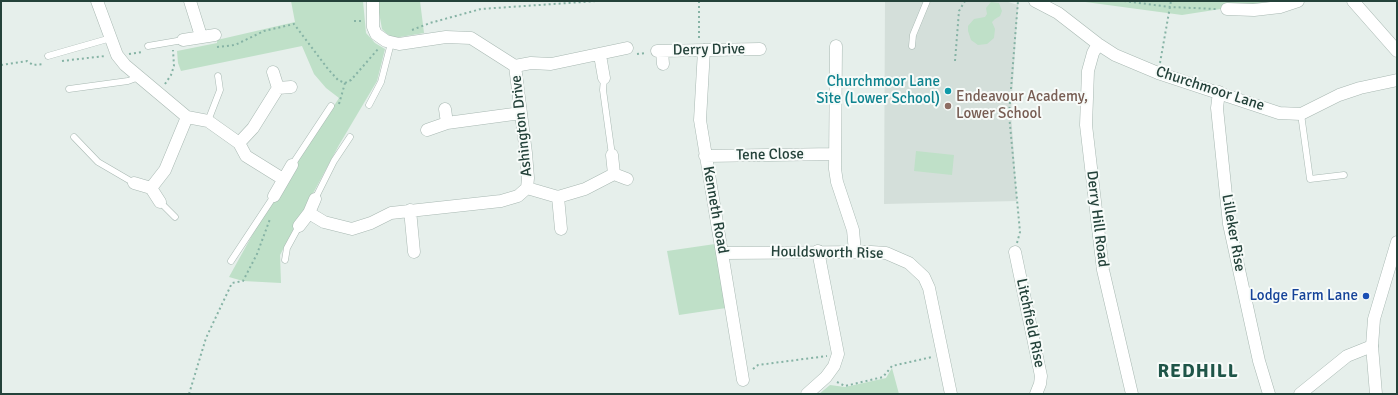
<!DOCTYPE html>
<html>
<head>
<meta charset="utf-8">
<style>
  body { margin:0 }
  #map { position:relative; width:1398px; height:395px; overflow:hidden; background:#e6efeb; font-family:Signika,sans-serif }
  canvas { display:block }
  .frame { position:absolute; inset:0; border:2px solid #24423a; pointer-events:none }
</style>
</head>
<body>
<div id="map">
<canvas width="1398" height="395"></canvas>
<div class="frame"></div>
</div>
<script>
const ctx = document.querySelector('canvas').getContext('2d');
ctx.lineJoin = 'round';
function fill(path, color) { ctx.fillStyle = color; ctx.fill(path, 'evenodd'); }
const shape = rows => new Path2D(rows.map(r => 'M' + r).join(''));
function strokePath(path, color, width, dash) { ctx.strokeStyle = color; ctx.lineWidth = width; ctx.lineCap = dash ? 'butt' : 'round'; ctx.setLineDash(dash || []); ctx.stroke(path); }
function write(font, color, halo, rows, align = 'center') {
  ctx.font = font + ' Signika,sans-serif'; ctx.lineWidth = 4; ctx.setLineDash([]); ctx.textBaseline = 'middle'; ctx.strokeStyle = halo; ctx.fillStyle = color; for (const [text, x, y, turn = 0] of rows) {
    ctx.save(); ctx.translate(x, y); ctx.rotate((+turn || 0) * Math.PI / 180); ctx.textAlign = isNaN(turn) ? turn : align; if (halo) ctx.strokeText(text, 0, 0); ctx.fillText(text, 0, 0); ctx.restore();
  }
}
const built = shape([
  [885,1,1005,1,1018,5,1011,112,1017,201,884,204]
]);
const green = shape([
  [291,1,363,1,366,33,375,43,385,49,377,81,339,145,280,255,281,283,243,281,229,277,265,212,339,98,326,88,314,74,302,46,181,71,178,63,177,51,217,43,217,40,295,22],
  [377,1,420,1,424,33,394,38,387,34,382,29],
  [1078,1,1272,1,1182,15],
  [991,2,999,3,1002,11,1000,16,995,19,992,22,995,29,994,38,987,44,978,45,971,40,968,31,968,26,974,19,985,17,987,14,986,8],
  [916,151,954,155,952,175,914,171],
  [715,244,726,308,679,315,667,251],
  [892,368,899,394,819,394,830,385,845,387,886,378]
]);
const path = shape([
  [699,1,699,39],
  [1124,1,1170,7,1216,9],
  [354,21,363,21],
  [412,30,430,23,481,9,597,1],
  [217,47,235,45,264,31,294,24,328,69,338,80,345,83,351,80,379,48],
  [129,54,143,52],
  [637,54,646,53],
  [62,61,105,56],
  [955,61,959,11,965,1],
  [1160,63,1171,1],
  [1,65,27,61,33,65,44,64],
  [165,84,171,75,174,66,173,50],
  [339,104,345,83],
  [1017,243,1020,232,1009,114,1018,1],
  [753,369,758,365,827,356],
  [837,382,845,386,883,377,892,366,932,357],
  [189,394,206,338,232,283,243,281,257,254,270,219]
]);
const service = shape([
  [148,46,183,40],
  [912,46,913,35,927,1],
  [48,56,111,38],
  [604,78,603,90,612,155],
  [69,89,128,81,139,77],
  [369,105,381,82,391,43],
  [1301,114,1310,179,1344,175],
  [208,121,220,90,218,76],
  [74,137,98,162,134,183],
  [292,165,331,106],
  [315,199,334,161,350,137],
  [160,202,175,217],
  [285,260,287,248,299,226],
  [231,261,274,196]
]);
const minor = shape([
  [97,1,117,55,125,65,187,117,208,121,239,143,246,156,283,179],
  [190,1,201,36],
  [1035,1,1058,13,1098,44,1115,55,1158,73,1279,113,1301,114,1339,95,1360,88,1397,80],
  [1353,1,1397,51],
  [1227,9,1254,10,1280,7,1298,1],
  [183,40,215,35],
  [1098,44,1093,53,1088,71,1086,125,1103,270,1132,394],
  [836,46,835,169,837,182,853,230,855,252],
  [704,50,700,120,743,380],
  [657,51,760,49],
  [662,51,663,64],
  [600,55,604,78],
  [515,66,531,63,551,64,627,48],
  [273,72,278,88,291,87],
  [1219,92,1217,108,1229,224,1259,361,1269,394],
  [445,109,447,123],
  [427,130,447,123,521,113],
  [239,143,253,128,278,88],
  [705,156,835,154],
  [614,174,627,179],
  [134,183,151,188,160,202],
  [151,188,165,170,187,117],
  [527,188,558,197,585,189,614,174,612,155],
  [274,196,292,165],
  [558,197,561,229],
  [410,210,414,252],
  [309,213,324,222,352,229,371,223,391,213,501,201,518,196,527,188,528,178,526,153,515,66,471,38,446,37,399,44,386,41,376,34,373,27,373,1],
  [299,226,309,213,315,199],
  [1015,252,1041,376,1040,384,1036,394],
  [723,253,871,252,886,253,909,263,924,277,929,288,951,394],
  [807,394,826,377,834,366,838,354,818,251],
  [1300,394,1347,356,1372,346]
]);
const tertiary = shape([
  [1376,394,1372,346,1374,319,1397,242]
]);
const markers = [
  [948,91,4,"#0f9aa8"],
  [948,106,4,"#8d6e63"],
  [1366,296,4,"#1a4fb4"]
];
const streetNames = [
  ["Derry Drive",709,50,-1],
  ["Churchmoor Lane",1210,89,18],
  ["Ashington Drive",522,126,-96],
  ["Tene Close",770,155,-1],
  ["Kenneth Road",715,210,80],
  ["Derry Hill Road",1097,219,83],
  ["Lilleker Rise",1233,233,80],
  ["Houldsworth Rise",827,253,1],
  ["Litchfield Rise",1030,323,78]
];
const cultureNames = [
  ["Churchmoor Lane",940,82],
  ["Site (Lower School)",940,99]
];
const educationNames = [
  ["Endeavour Academy,",956,97],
  ["Lower School",956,114]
];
const transitNames = [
  ["Lodge Farm Lane",1358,296]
];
const districtNames = [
  ["REDHILL",1198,372]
];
fill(built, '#d4dfda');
fill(green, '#bfe0c8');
strokePath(service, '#a8b8b2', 7);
strokePath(minor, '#a8b8b2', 13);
strokePath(tertiary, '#a8b8b2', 13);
strokePath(path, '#86b3a5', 2, [2, 3]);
strokePath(service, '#fff', 6);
strokePath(minor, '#fff', 12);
strokePath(tertiary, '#fff', 12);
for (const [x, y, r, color] of markers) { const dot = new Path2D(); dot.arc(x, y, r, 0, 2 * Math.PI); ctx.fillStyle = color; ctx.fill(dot); strokePath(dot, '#f7fbf9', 1.5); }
write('15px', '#24423a', '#f7fbf9', streetNames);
write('15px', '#0d838f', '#f7fbf9', cultureNames, 'right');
write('15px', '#785e54', '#f7fbf9', educationNames, 'left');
write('15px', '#164399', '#f7fbf9', transitNames, 'right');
ctx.letterSpacing = '1px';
write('bold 19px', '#1f5548', '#f7fbf9', districtNames);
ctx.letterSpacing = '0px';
</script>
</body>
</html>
